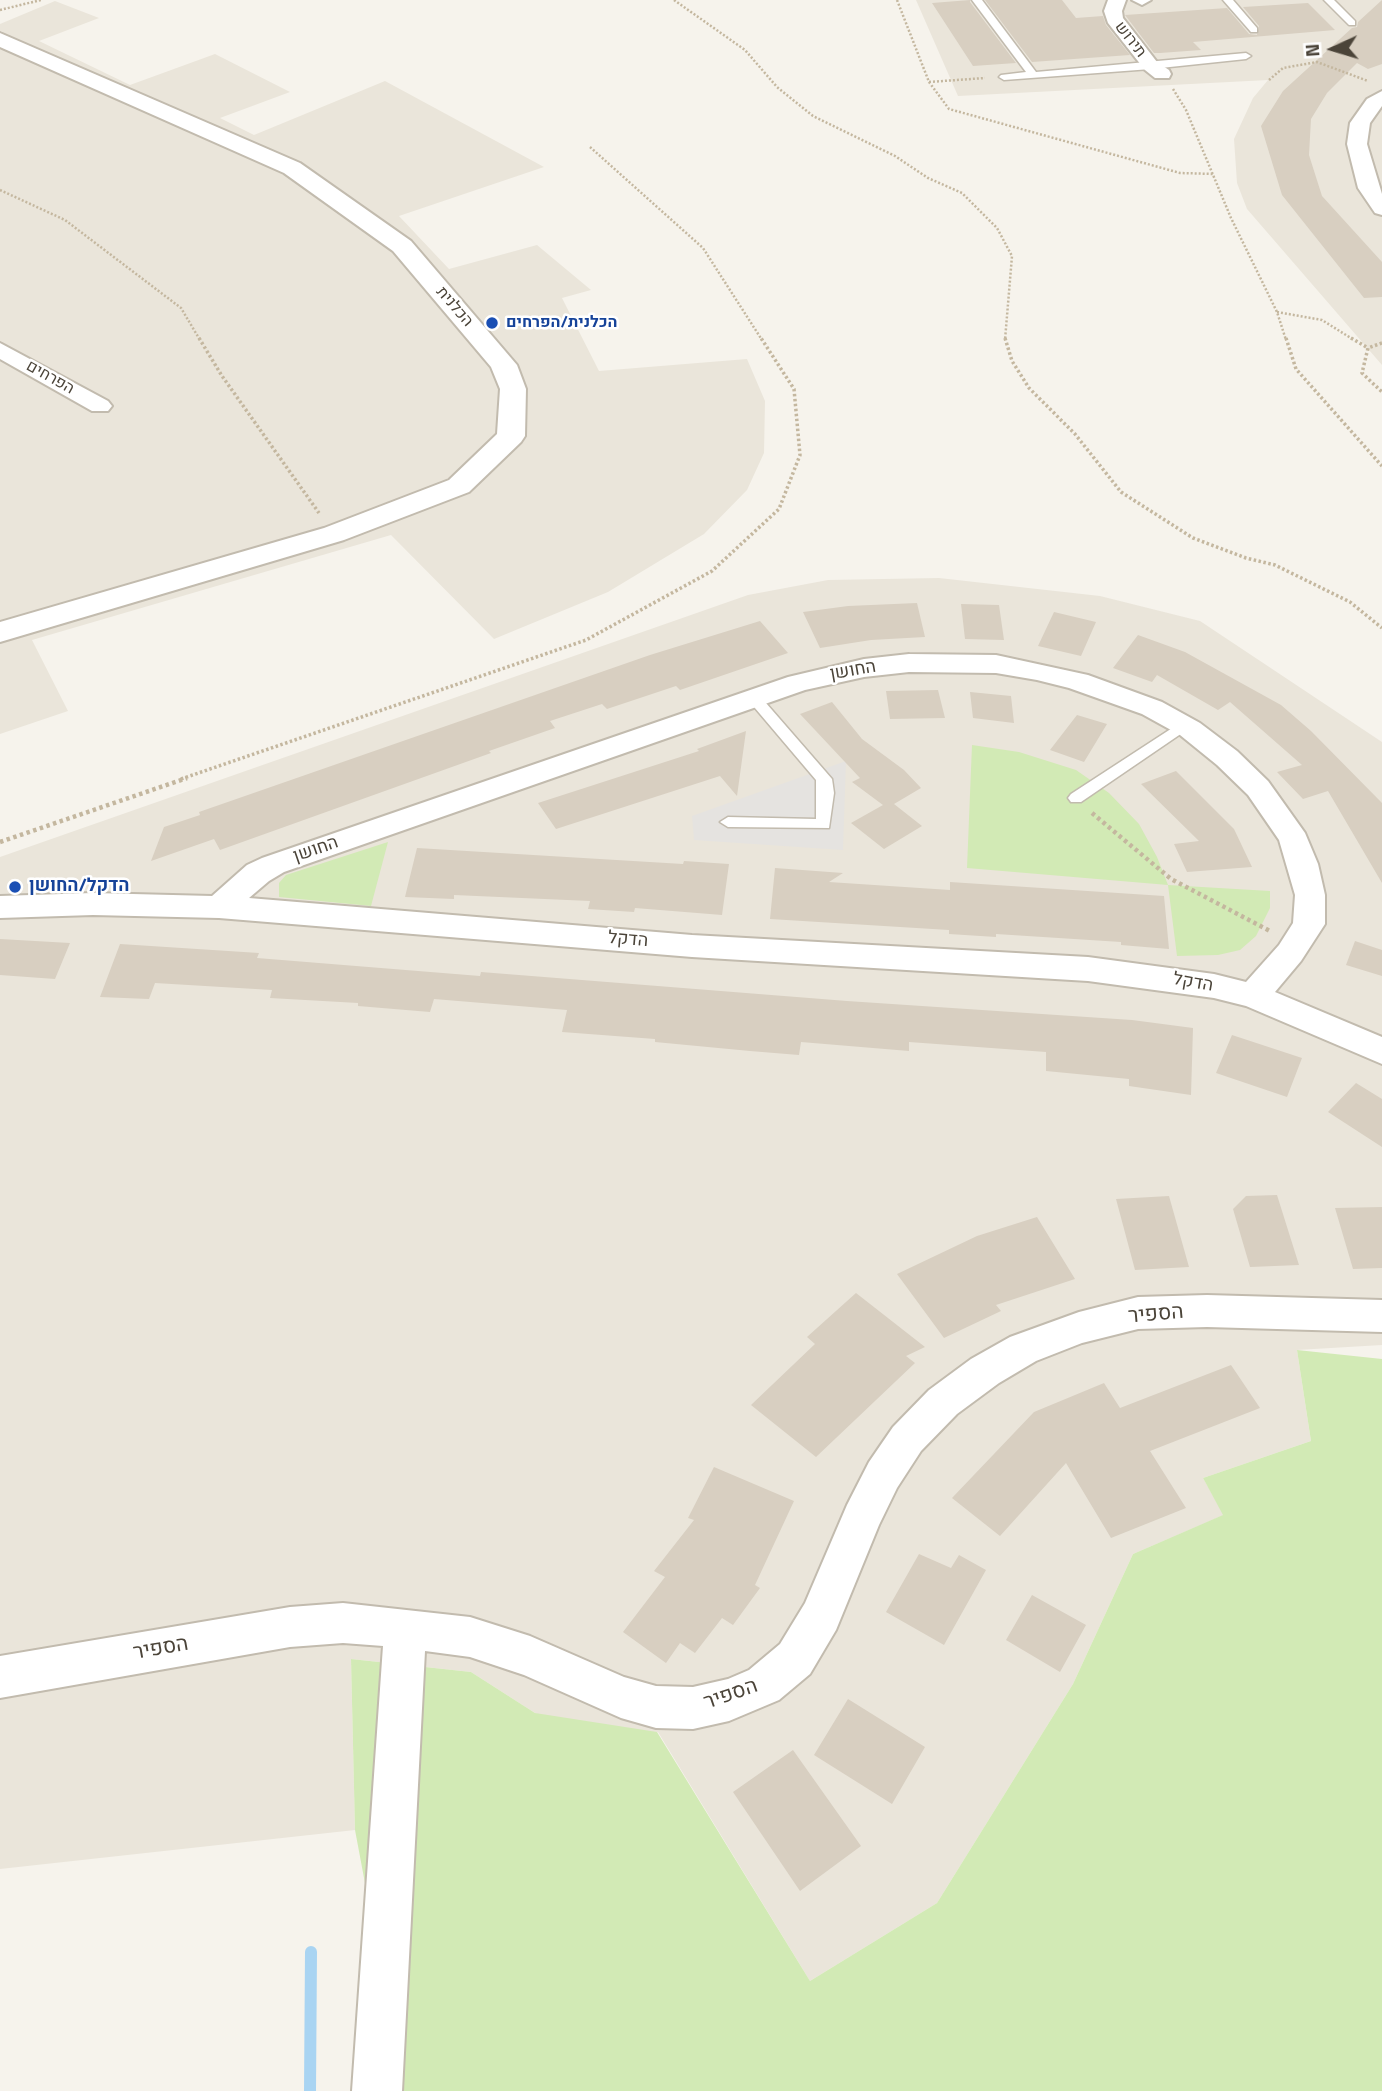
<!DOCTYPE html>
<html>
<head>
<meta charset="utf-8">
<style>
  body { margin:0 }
  #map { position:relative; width:1382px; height:2091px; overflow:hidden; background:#f6f3ec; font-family:"Titillium Web",sans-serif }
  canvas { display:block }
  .north { position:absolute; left:1298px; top:14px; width:70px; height:70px; -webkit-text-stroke:5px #fff; paint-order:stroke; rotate:266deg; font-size:19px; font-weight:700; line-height:28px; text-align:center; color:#4b4439 }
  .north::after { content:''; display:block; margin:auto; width:24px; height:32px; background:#4b4439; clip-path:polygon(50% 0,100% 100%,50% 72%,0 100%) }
</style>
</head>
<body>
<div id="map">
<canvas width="1382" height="2091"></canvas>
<div class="north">N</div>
</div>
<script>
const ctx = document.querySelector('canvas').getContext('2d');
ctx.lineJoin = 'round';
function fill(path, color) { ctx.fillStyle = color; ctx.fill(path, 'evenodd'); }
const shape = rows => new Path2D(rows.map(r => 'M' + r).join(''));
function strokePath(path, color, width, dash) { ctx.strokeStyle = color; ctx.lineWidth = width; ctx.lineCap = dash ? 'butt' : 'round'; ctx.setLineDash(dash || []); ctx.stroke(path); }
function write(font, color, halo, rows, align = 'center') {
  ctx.font = font + ' "Titillium Web",Heebo,sans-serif'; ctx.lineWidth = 5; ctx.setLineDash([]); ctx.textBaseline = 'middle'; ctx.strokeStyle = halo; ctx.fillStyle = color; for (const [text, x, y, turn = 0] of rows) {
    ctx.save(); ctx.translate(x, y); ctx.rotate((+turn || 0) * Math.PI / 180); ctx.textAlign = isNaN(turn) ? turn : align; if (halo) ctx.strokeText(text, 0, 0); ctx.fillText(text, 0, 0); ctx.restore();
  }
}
const residential = shape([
  [916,0,1382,0,1382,365,1247,209,1237,183,1234,139,1253,98,1268,80,958,96],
  [55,1,99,18,39,41,130,85,215,54,290,92,220,118,254,135,385,81,544,167,399,216,449,269,537,245,591,290,562,298,599,371,747,359,765,401,764,453,747,490,704,534,608,592,494,639,391,535,32,640,68,711,0,734,0,24],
  [939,578,1100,596,1200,621,1382,742,1382,1345,1297,1350,1311,1441,1203,1478,1224,1515,1133,1554,1073,1684,937,1903,810,1981,658,1732,613,1742,535,1713,471,1672,351,1659,355,1830,0,1869,0,857,748,595,828,580]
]);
const green = shape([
  [972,745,1019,752,1076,770,1109,793,1139,824,1157,857,1168,885,1270,891,1270,908,1256,936,1240,950,1218,955,1177,956,1168,885,967,868],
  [388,842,371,906,279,897,279,883,286,875],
  [1297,1350,1382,1359,1382,2091,404,2091,355,1830,351,1659,471,1672,535,1713,657,1732,810,1981,937,1903,1073,1684,1133,1554,1223,1515,1203,1478,1311,1441]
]);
const parking = shape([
  [846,761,843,850,694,840,692,816]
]);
const stream = shape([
  [310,2091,311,1952]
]);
const building = shape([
  [970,0,970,2,1016,63,973,66,932,3],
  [985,0,1062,0,1076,18,1103,16,1106,25,1130,55,1032,62],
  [1382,0,1382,64,1368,69,1357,63,1327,93,1311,119,1309,155,1322,196,1382,262,1382,297,1364,298,1282,195,1261,126,1283,91,1352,28,1357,27,1358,22],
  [1308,3,1335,30,1193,42,1201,50,1160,53,1154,53,1125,15,1227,8,1249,34,1257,35,1259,26,1243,7],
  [917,603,925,637,871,640,820,648,803,612,848,606],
  [961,604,999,605,1004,640,965,639],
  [1054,612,1096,622,1081,656,1038,646],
  [760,621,788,653,680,690,676,686,607,709,602,704,550,721,555,728,489,751,491,753,220,850,214,839,151,861,164,827,200,815,199,812,650,655],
  [1138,635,1185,652,1281,705,1311,731,1382,803,1382,883,1328,791,1303,799,1277,772,1302,765,1230,702,1218,710,1157,675,1152,682,1113,668],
  [938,690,945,718,890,719,886,691],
  [970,692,1011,696,1014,723,973,718],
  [832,702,862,739,904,770,921,788,894,804,922,826,884,849,851,823,883,805,852,782,860,778,800,714],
  [1077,715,1107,724,1084,762,1050,750],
  [746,731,737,796,720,776,556,829,538,803,699,751,697,749],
  [1176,771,1234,829,1252,867,1187,872,1174,844,1199,841,1141,784],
  [417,848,683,864,684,861,729,864,722,915,635,908,634,912,588,909,590,901,454,895,454,899,405,897],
  [775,868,843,873,829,882,950,890,950,882,1164,896,1169,949,1121,945,1121,942,996,934,996,937,949,934,949,930,770,919],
  [0,939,70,943,55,979,0,975],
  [1355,941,1382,950,1382,976,1346,965],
  [120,944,259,953,257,958,480,976,481,972,847,1001,1132,1020,1193,1028,1191,1095,1129,1086,1129,1079,1046,1071,1046,1052,909,1042,909,1051,801,1042,799,1055,750,1051,655,1042,655,1039,562,1032,567,1010,434,999,430,1012,358,1006,358,1003,270,998,272,990,155,983,149,999,100,997],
  [1232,1035,1302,1058,1287,1097,1216,1073],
  [1356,1083,1382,1099,1382,1147,1328,1112],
  [1277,1195,1299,1265,1250,1267,1233,1209,1246,1196],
  [1169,1196,1189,1267,1135,1270,1116,1199],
  [1382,1207,1382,1268,1353,1269,1335,1208],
  [1037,1217,1075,1279,996,1305,1001,1311,944,1338,897,1274,977,1236],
  [856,1293,925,1347,906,1356,915,1363,816,1457,751,1405,815,1344,807,1337],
  [1231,1365,1260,1408,1150,1451,1186,1508,1111,1538,1066,1463,1000,1536,952,1498,1034,1412,1104,1383,1120,1408],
  [714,1467,794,1501,755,1585,760,1588,733,1625,722,1618,695,1653,680,1643,666,1663,623,1632,665,1577,654,1571,694,1520,688,1518],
  [919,1554,951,1568,959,1555,986,1570,944,1645,886,1612],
  [1032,1595,1086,1625,1060,1672,1006,1640],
  [848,1699,925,1747,892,1804,814,1755],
  [793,1750,861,1846,800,1891,733,1792]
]);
const pathFar2 = shape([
  [674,0,745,50,777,87,813,116,895,156,928,178,962,193,997,228,1012,256,1005,340],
  [897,0,929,82,949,109,1180,173,1214,174],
  [0,10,41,0],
  [1269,80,1283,68,1317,62,1368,81],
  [929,82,985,78],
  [1173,89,1186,110,1231,218,1277,312,1286,340],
  [590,147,703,248,762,340],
  [0,190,65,220,181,308,200,340],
  [1277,312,1322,320,1354,340]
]);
const pathFar1 = shape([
  [199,338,222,376,319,513],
  [1005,338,1012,361,1029,388,1075,434,1121,492,1193,538,1246,558,1275,565,1350,602,1382,628],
  [1286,338,1296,369,1382,466],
  [1351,338,1368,348],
  [1382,343,1368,348,1362,373,1382,392],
  [181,779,586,640,712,571,779,509,800,455,794,389,761,338]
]);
const path = shape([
  [1092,813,1171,879,1270,931],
  [0,842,187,778]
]);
const service = shape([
  [972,0,982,0,1036,72,1246,53,1251,56,1246,59,1151,69,1004,80,999,77,1001,75,1026,72,972,0],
  [1223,0,1233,0,1257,28,1257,32,1251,32,1223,0],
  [1324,0,1334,0,1355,21,1355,25,1349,25,1324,0],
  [754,693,759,695,832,779,834,793,829,828,728,827,720,822,728,817,816,819,816,780,749,701,747,698,754,693],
  [1183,721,1190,726,1188,729,1081,802,1071,802,1068,798,1071,794,1183,721]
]);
const minor = shape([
  [1108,0,1126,0,1122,11,1123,18,1157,62,1169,70,1171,74,1169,78,1155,78,1145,70,1108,23,1104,11,1108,0],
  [1132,0,1151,0,1142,5,1132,0],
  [1382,91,1382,106,1370,123,1367,144,1382,194,1382,215,1375,213,1358,188,1347,144,1350,123,1367,99,1382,91],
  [0,343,108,401,112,406,108,411,92,411,0,359,0,343],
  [909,654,996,655,1088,675,1162,702,1200,723,1237,751,1268,781,1305,833,1318,864,1325,895,1325,924,1301,961,1275,992,1382,1037,1382,1064,1246,1006,1214,998,1088,981,692,957,219,918,93,915,0,918,0,896,93,893,212,896,247,865,262,858,788,677,864,659,909,654],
  [909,672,996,673,1037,680,1069,688,1142,714,1180,735,1217,765,1248,795,1279,840,1295,895,1293,923,1279,945,1246,982,1214,974,1088,957,692,935,249,898,269,881,284,872,805,690,864,677,909,672],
  [1207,1295,1382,1300,1382,1332,1207,1327,1138,1329,1082,1343,1036,1361,999,1383,957,1414,921,1451,897,1488,879,1525,836,1630,810,1674,779,1700,729,1721,693,1729,656,1728,621,1718,524,1675,470,1657,425,1651,402,2091,352,2091,383,1646,343,1643,290,1647,0,1698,0,1656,290,1607,343,1603,470,1617,530,1636,624,1677,656,1686,693,1687,728,1679,749,1670,780,1644,805,1603,847,1505,869,1462,893,1427,929,1390,971,1359,1010,1337,1079,1312,1138,1297,1207,1295]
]);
const tertiary = shape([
  [0,33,300,163,411,241,517,365,526,389,525,436,521,442,469,492,344,540,0,642,0,622,324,528,449,480,497,434,500,389,491,367,393,251,284,173,0,47,0,33]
]);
const markers = [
  [492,323,7,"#1a4fb4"],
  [15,887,7,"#1a4fb4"]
];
const farStreetnames = [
  ["תירוש",1130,40,52],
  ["הכלנית",454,307,49],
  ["הפרחים",50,378,29]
];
const farTransitnames = [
  ["הכלנית/הפרחים",506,323]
];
const streetNames = [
  ["החושן",853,671,-10],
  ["החושן",316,850,-19],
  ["הדקל",628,940,5],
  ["הדקל",1193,983,10]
];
const transitNames = [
  ["הדקל/החושן",29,887]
];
const nearStreetnames = [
  ["הספיר",1156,1315,-5],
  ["הספיר",161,1649,-10],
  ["הספיר",731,1695,-19]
];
fill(residential, '#eae5da');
fill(green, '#d2eab5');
fill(parking, '#e5e3e0');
strokePath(stream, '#a9d4f2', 12);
fill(building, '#d8cfc1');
strokePath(service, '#c2bbae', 3);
strokePath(minor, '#c2bbae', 4);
strokePath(tertiary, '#c2bbae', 4);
strokePath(pathFar2, '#c4b79f', 2.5, [2, 2]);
strokePath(pathFar1, '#c4b79f', 3.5, [2.5, 2.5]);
strokePath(path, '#c4b79f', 4.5, [3.5, 3.5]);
fill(service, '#fff');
fill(minor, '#fff');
fill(tertiary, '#fff');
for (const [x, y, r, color] of markers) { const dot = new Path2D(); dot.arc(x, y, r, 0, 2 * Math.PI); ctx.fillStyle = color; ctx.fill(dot); strokePath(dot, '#fff', 2.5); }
write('16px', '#4b4439', '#fff', farStreetnames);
write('bold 16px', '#164399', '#fff', farTransitnames, 'left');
write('18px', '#4b4439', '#fff', streetNames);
write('bold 18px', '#164399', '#fff', transitNames, 'left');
write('21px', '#4b4439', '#fff', nearStreetnames);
</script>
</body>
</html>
